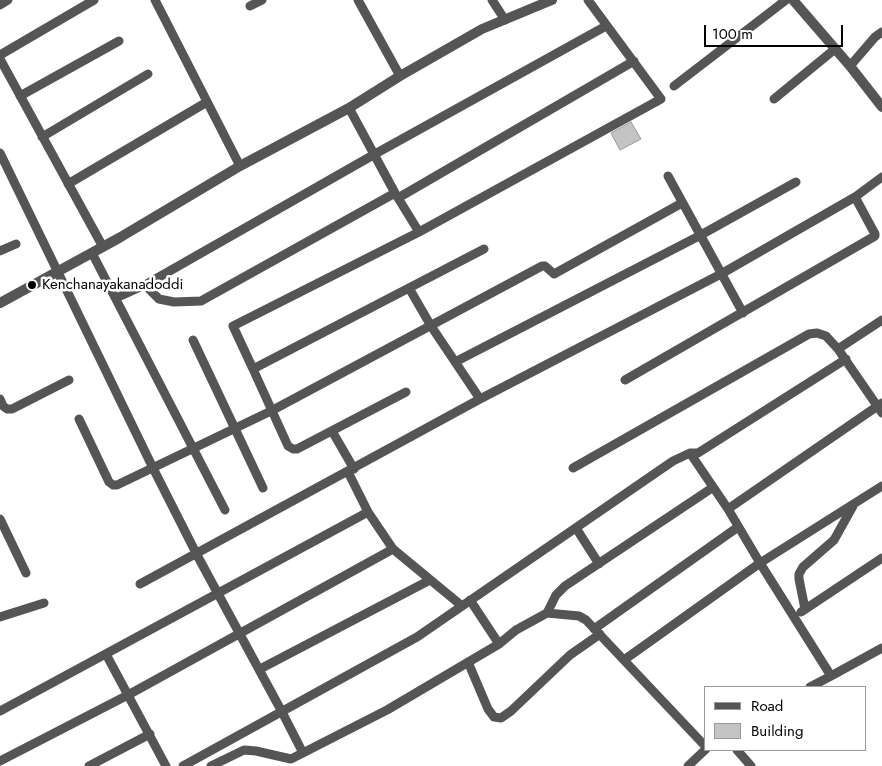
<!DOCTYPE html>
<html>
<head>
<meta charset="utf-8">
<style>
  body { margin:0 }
  #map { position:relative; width:882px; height:766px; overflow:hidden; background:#fff; font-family:Jost,sans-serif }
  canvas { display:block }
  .legend { position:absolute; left:704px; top:686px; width:162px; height:65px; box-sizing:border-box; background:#fff; border:1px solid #999; margin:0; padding:6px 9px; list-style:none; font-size:15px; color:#000 }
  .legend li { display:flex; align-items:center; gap:10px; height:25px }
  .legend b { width:25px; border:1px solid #999 }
  .scale { position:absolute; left:704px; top:25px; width:139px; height:22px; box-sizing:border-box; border:2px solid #000; border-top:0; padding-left:6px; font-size:15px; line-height:18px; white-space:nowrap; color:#000; -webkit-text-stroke:4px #fff; paint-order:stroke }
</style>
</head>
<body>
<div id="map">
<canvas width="882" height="766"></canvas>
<ul class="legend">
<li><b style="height:6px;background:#555"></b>Road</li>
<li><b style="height:14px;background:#c4c4c4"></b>Building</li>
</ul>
<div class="scale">100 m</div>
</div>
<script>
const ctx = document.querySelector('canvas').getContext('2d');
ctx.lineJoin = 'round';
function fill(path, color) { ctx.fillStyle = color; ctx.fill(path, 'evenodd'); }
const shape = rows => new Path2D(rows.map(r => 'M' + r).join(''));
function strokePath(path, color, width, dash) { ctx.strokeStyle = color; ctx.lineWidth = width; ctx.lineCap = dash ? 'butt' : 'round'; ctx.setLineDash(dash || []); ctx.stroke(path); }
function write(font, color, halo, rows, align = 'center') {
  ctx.font = font + ' Jost,sans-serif'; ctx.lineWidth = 5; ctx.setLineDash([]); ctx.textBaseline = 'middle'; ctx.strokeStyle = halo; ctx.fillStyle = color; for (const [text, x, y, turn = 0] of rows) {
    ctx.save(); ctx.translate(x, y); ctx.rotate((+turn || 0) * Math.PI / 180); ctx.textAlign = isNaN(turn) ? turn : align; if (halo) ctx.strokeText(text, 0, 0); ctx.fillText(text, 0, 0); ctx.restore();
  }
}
const building = shape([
  [631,122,641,139,620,150,611,133,631,122]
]);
const minor = shape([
  [155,0,240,166],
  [358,0,400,76],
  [492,0,505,20],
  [0,5,8,0],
  [250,6,262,0],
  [0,55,94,0],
  [0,59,103,247],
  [850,66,875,37,882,32],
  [674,86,786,0],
  [20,96,119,41],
  [774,99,835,49],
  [42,137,148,74],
  [0,153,153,468,197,555,282,712,303,753],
  [668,176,743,313],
  [68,184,207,102],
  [398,198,634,61],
  [419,232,661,99,588,0],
  [0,251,16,244],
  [92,253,225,510],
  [145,285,159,299,174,302,201,301,395,193],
  [409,288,431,326,480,399],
  [116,298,145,285,375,154,606,26],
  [193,340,263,488],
  [838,349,882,320],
  [455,362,699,236,796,182],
  [253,369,233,326,419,232,395,193,349,108],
  [625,380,875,236,875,234,855,197],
  [406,392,297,449,293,449,288,446,253,369,484,249],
  [0,399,3,406,7,409,12,409,69,380],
  [79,419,109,482,113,485,117,485,271,411,542,266,545,266,554,274,682,203],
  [332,431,354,469],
  [690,453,728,509,760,563,831,676,882,648],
  [573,468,809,334,817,333,826,336,838,349,882,413],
  [348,472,368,512,393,549,462,606],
  [728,509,882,403],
  [0,519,26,573],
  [576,528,599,564],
  [140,584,480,399,721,274,855,197,882,177],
  [470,600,499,644,516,630,547,613,579,616,586,620,706,747],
  [805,609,799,579,799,574,803,567,834,540,853,506],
  [801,612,882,558],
  [547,613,556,595,565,586,712,488],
  [0,617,44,603],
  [594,629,738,527],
  [106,654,166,766],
  [624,660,760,563,882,486],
  [468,662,488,709,494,717,501,718,511,711,570,655,600,634],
  [260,669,430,580],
  [810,687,831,676],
  [0,711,368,512],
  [737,750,751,766],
  [0,761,128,695,393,549],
  [89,766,150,734],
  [183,766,417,637,673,461,690,453,698,453,846,359],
  [211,766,244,750,256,751,291,759,387,710,499,644],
  [688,766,706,749]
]);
const tertiary = shape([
  [793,0,850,66,882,107],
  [0,303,119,238,240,166,349,108,400,76,482,29,552,0]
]);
const markers = [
  [32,285,5,"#000"]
];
const poiNames = [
  ["Kenchanayakanadoddi",42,285]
];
fill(building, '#c4c4c4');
strokePath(building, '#999', 1);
strokePath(minor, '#555', 9);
strokePath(tertiary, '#555', 10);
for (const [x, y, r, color] of markers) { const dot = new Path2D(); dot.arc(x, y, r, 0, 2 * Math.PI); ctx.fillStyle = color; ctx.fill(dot); strokePath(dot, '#fff', 2); }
write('15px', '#000', '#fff', poiNames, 'left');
</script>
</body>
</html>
